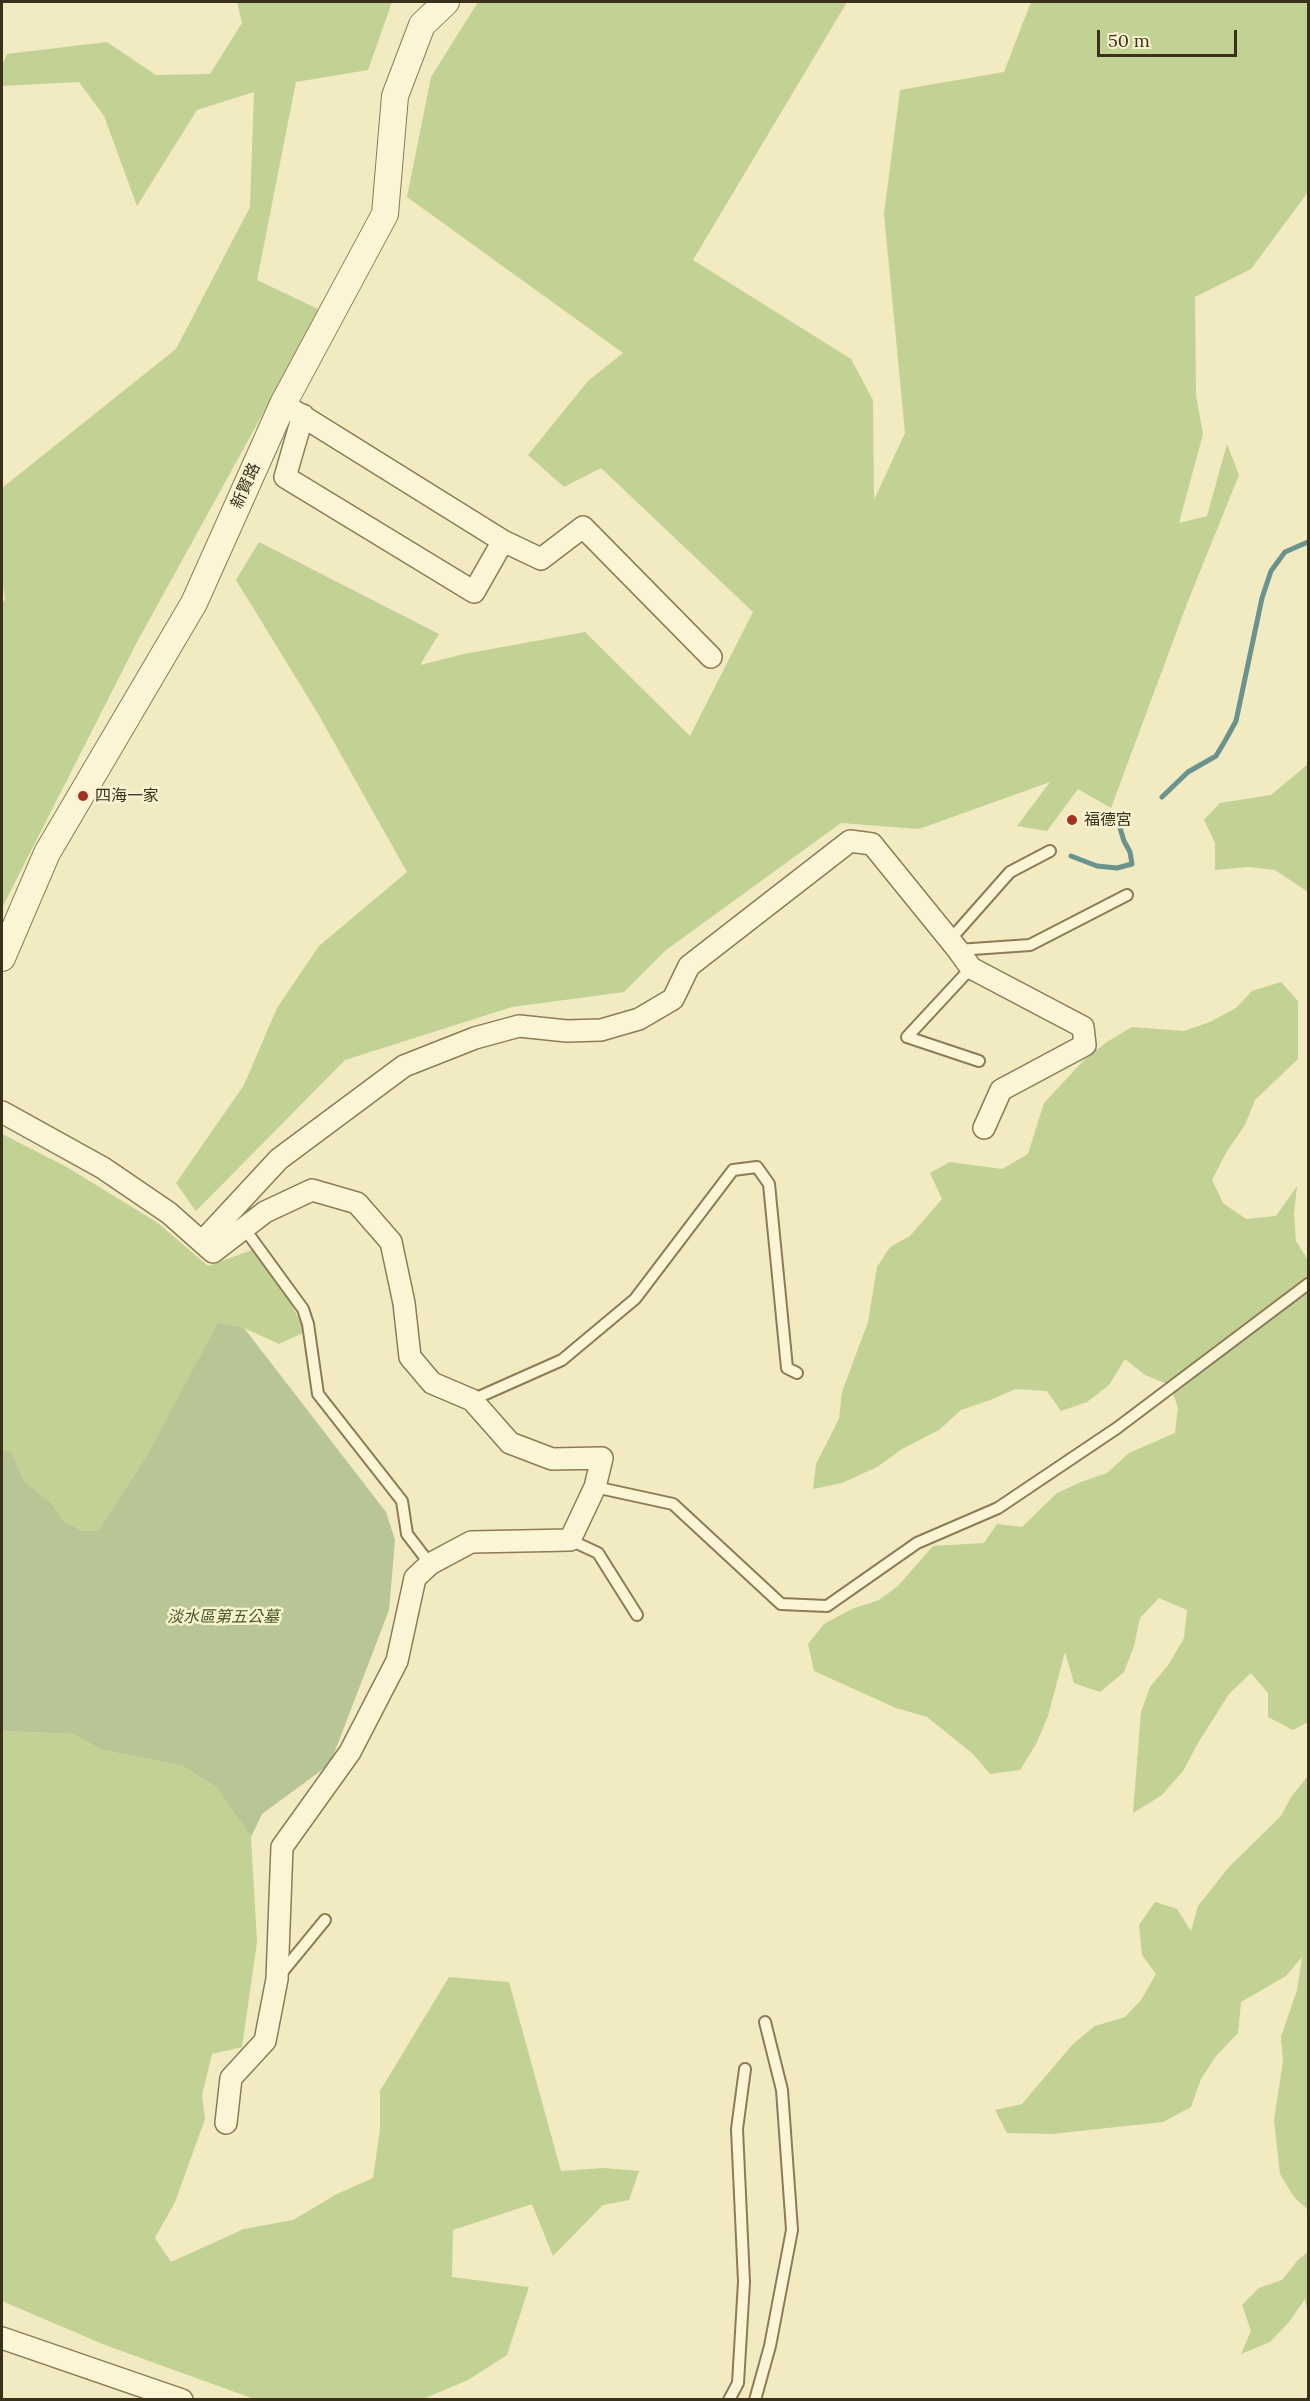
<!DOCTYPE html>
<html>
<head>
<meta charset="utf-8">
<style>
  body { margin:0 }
  #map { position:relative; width:1310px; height:2401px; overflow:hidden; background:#f2eac1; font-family:Lora,serif }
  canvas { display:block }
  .frame { position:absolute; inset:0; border:3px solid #3b301c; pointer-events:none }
  .scale { position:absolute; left:1097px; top:30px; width:140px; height:27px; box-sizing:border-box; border:3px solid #3b301c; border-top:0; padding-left:8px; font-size:18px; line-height:21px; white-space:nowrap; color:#3b301c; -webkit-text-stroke:4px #f9f2d1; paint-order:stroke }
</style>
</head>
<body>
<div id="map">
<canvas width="1310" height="2401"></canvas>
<div class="frame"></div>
<div class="scale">50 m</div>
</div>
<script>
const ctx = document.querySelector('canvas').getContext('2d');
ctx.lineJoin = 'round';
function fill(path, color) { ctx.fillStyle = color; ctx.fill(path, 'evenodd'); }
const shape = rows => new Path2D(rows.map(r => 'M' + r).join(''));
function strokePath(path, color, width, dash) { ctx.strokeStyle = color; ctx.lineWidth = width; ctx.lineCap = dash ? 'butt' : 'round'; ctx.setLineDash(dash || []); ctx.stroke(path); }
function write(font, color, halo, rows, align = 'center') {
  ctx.font = font + ' Lora,"Noto Sans TC",serif'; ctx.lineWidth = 5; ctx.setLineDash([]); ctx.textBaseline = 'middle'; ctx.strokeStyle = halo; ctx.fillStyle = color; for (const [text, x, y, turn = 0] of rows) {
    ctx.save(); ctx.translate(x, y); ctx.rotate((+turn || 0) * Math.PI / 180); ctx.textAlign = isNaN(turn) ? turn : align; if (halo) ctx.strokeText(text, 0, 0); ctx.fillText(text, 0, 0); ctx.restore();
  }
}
const green = shape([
  [237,2,392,2,368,70,296,82,257,280,320,310,136,644,2,908,2,602,5,600,2,578,2,488,176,349,250,207,254,92,197,110,137,206,104,116,79,82,2,86,2,65,7,54,107,42,156,75,210,74,242,23],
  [478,2,847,2,693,260,851,359,873,400,874,500,905,433,884,214,900,90,1004,72,1031,2,1308,2,1308,192,1251,269,1195,297,1196,395,1203,434,1179,523,1207,516,1227,444,1239,475,1188,601,1111,808,1078,789,1047,831,1017,826,1050,782,919,829,841,823,666,950,624,992,512,1007,345,1060,196,1211,176,1183,244,1085,277,1008,319,946,407,872,317,712,236,580,259,542,439,634,420,665,464,654,585,632,690,736,753,612,601,468,564,487,528,455,588,381,623,353,407,197,431,77],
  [1308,764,1308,892,1275,870,1248,867,1215,870,1215,843,1204,820,1220,803,1271,795],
  [1281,982,1298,1001,1298,1059,1255,1100,1245,1125,1227,1151,1212,1180,1223,1203,1246,1219,1276,1216,1297,1186,1294,1214,1296,1241,1308,1260,1308,1722,1293,1730,1268,1717,1268,1693,1251,1673,1229,1694,1198,1743,1183,1771,1162,1795,1133,1813,1141,1712,1150,1687,1169,1664,1184,1638,1187,1610,1159,1598,1140,1618,1134,1646,1124,1672,1100,1692,1074,1683,1065,1652,1048,1716,1036,1744,1020,1770,990,1774,973,1754,927,1717,896,1708,814,1671,808,1644,824,1624,852,1609,879,1600,898,1586,933,1546,984,1543,997,1524,1022,1527,1057,1493,1081,1482,1107,1473,1129,1453,1175,1433,1178,1408,1170,1385,1145,1375,1125,1359,1109,1385,1087,1402,1061,1411,1047,1391,1016,1389,990,1400,961,1410,939,1430,902,1449,877,1467,842,1483,813,1489,816,1464,839,1419,842,1392,868,1322,877,1267,890,1247,910,1236,942,1199,930,1173,950,1162,1002,1169,1028,1154,1044,1103,1084,1060,1107,1042,1132,1027,1184,1031,1210,1022,1236,1008,1252,991],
  [2,1134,65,1166,158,1223,208,1266,252,1250,270,1261,305,1332,279,1344,244,1328,149,1452,98,1531,83,1531,65,1522,50,1502,24,1481,12,1452,2,1450],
  [2,1731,73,1734,102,1750,183,1766,216,1787,251,1837,257,1942,242,2047,212,2054,202,2095,205,2119,175,2202,155,2238,171,2262,244,2229,293,2220,337,2194,373,2178,380,2129,380,2091,449,1977,509,1982,561,2171,603,2168,639,2171,629,2200,603,2205,553,2256,532,2204,453,2230,452,2277,529,2287,507,2355,468,2380,423,2399,254,2399,105,2345,2,2301],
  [1308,1776,1308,2210,1294,2197,1280,2174,1274,2120,1283,2061,1281,2037,1297,1990,1302,1957,1286,1976,1241,2002,1238,2033,1216,2056,1201,2079,1191,2107,1163,2122,1052,2134,1007,2133,995,2110,1022,2104,1073,2044,1095,2026,1125,2017,1141,2000,1156,1974,1142,1955,1139,1925,1155,1902,1177,1909,1191,1931,1198,1906,1229,1867,1281,1816,1291,1797],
  [1308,2252,1308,2314,1305,2299,1289,2322,1270,2342,1241,2354,1251,2331,1242,2305,1259,2288,1282,2280,1298,2260]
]);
const cemetery = shape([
  [218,1323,244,1328,386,1512,395,1540,389,1610,330,1764,262,1814,251,1837,216,1787,183,1766,102,1750,73,1734,2,1731,2,1450,12,1452,24,1481,50,1502,65,1522,83,1531,98,1531,149,1452]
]);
const stream = shape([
  [1162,797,1188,772,1216,756,1225,741,1236,721,1262,598,1271,571,1285,552,1308,542],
  [1071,856,1097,866,1117,868,1132,864,1130,852,1124,841,1120,828,1130,817]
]);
const service = shape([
  [949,941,1010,872,1050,851],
  [958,950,1030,945,1127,895],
  [971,968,907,1037,979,1061],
  [244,1228,303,1309,308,1324,318,1394,402,1501,407,1534,430,1564],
  [472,1400,562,1360,635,1299,733,1170,757,1167,769,1184,787,1368,797,1373],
  [595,1487,673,1504,781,1604,827,1606,917,1543,998,1508,1117,1428,1308,1284],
  [570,1540,598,1553,637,1615],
  [279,1976,325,1920],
  [729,2400,738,2383,744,2282,737,2129,745,2069],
  [755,2400,770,2346,792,2230,782,2090,765,2022]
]);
const minor = shape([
  [283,404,503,541,541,559,583,527,711,657],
  [303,415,285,477,474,592,503,541],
  [2,1112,103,1168,169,1213,213,1252,265,1212,312,1190,357,1203,391,1242,404,1303,410,1357,432,1383,472,1400,510,1443,552,1459,602,1458,595,1487,570,1540,471,1542,430,1564,415,1578,397,1661,350,1752,282,1847,277,1979,265,2041,231,2078,226,2123],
  [202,1242,279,1159,404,1066,475,1038,519,1026,567,1031,601,1030,639,1019,673,999,689,966,850,841,872,844,958,950,971,968,1083,1027,1085,1045,1001,1090,984,1128],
  [2,2338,182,2400]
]);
const tertiary = shape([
  [2,958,47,853,194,603,283,404,385,214,395,96,422,25,446,2]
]);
const markers = [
  [83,796,6,"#a23121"],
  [1072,820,6,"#a23121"]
];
const streetNames = [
  ["新賢路",246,486,-66]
];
const poiNames = [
  ["四海一家",95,796],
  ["福德宮",1084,820]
];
const parkNames = [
  ["淡水區第五公墓",223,1617]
];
fill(green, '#c2d194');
fill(cemetery, '#b8c594');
strokePath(stream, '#6a938e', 5);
strokePath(service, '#8d7b56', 14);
strokePath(minor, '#8d7b56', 24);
strokePath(tertiary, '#8d7b56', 28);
strokePath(service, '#fcf5d5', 10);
strokePath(minor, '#fcf5d5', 21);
strokePath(tertiary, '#fcf5d5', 26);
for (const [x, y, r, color] of markers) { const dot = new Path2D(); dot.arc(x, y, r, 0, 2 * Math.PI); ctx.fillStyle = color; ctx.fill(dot); strokePath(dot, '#f9f2d1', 2); }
write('16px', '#3b301c', '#f9f2d1', streetNames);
write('16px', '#3b301c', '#f9f2d1', poiNames, 'left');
write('italic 16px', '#445a21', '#f9f2d1', parkNames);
</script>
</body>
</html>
